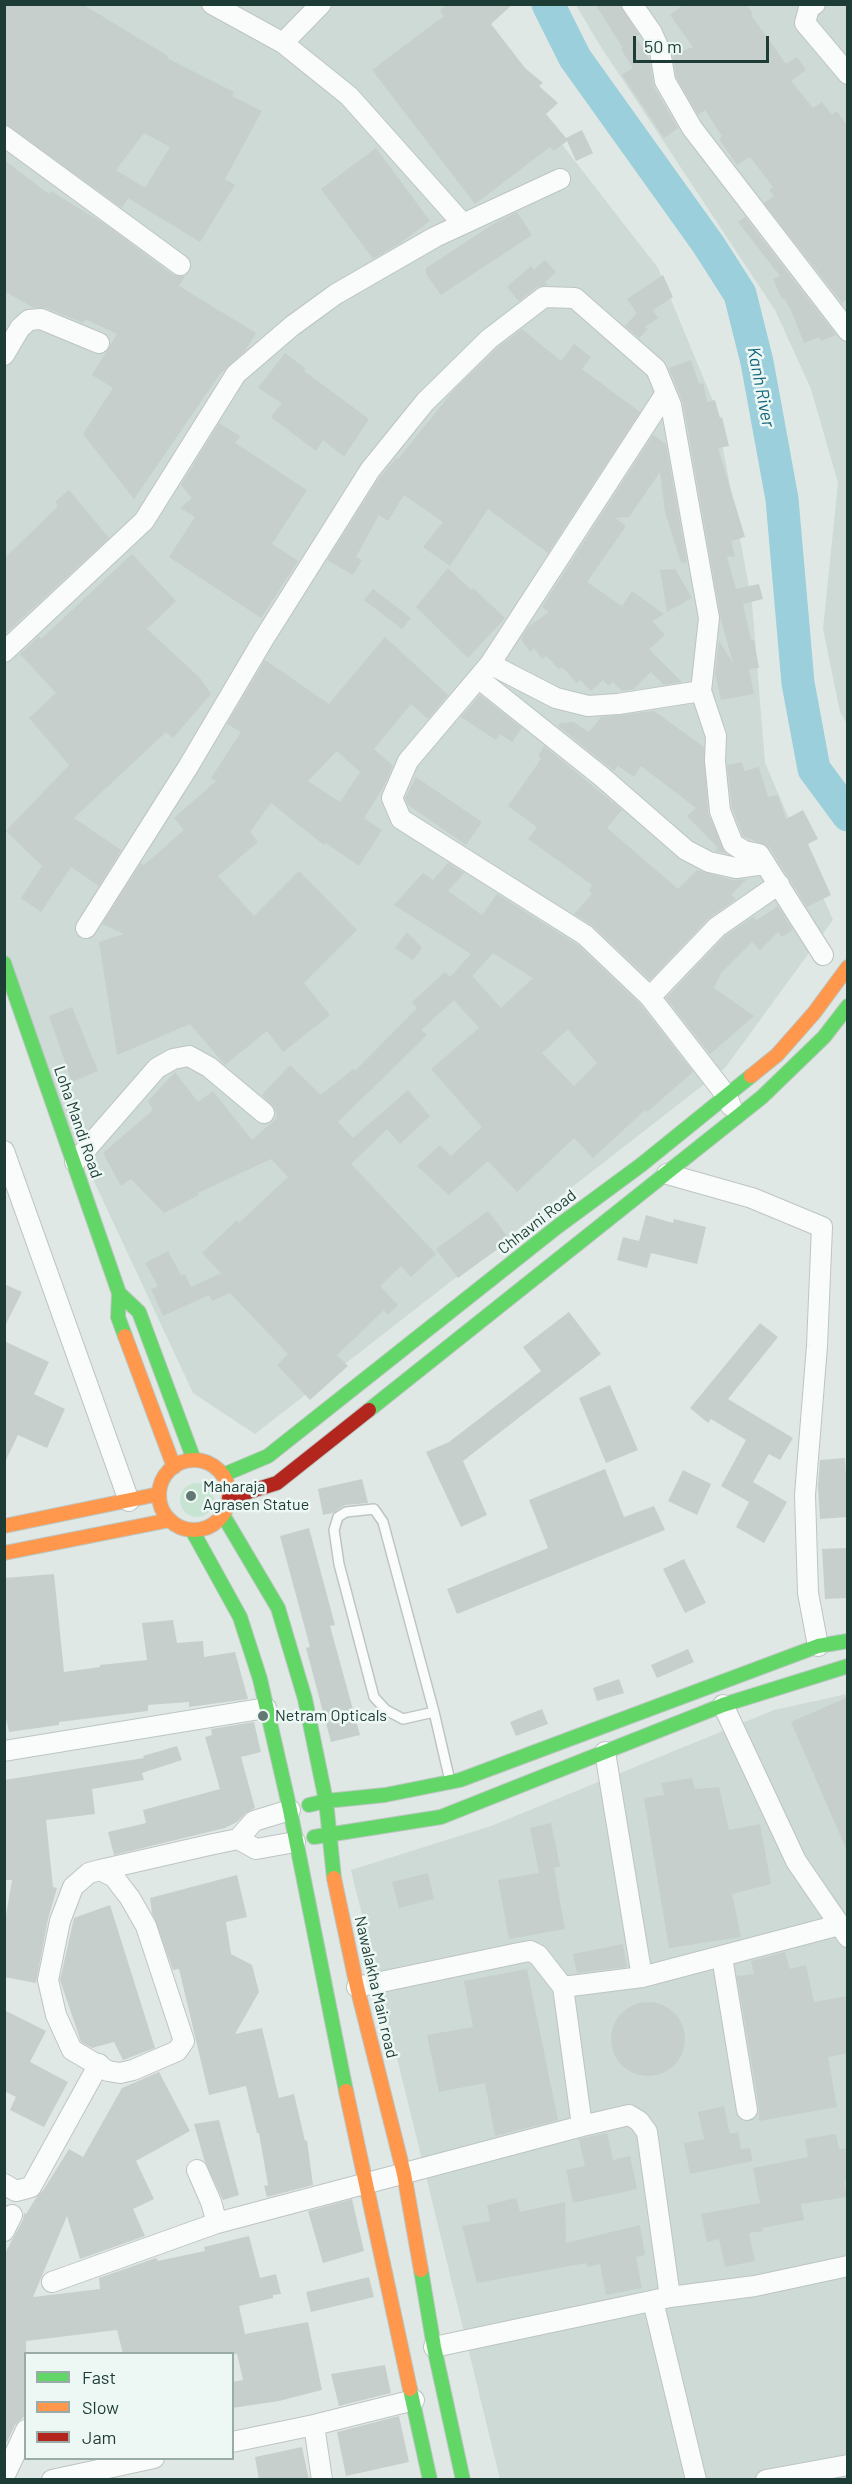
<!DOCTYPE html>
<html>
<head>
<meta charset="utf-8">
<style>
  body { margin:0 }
  #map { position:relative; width:852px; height:2484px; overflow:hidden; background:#e0e8e5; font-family:Barlow,sans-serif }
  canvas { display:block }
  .frame { position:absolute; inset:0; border:6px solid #1d3c36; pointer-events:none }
  .legend { position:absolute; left:24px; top:2352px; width:210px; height:108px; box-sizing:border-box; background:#edf7f3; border:2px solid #9aaca7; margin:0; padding:8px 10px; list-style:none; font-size:18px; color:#1d3c36 }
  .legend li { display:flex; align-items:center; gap:12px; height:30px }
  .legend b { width:30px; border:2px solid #9aaca7 }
  .scale { position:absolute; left:633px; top:36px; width:136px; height:27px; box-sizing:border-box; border:3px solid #1d3c36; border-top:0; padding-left:8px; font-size:18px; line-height:21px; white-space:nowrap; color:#1d3c36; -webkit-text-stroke:4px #edf7f3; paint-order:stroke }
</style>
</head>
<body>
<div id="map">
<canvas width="852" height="2484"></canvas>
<div class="frame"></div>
<ul class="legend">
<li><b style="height:8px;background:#63d668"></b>Fast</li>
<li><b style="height:8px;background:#ff974d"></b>Slow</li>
<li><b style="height:8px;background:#b3261e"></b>Jam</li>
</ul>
<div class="scale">50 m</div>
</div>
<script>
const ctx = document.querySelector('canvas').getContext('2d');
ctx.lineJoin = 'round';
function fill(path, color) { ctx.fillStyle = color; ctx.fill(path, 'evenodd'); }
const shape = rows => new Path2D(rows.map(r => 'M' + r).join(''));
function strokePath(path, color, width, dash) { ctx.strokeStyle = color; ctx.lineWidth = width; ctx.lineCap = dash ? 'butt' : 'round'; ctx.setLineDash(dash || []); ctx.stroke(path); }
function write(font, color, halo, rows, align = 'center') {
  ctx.font = font + ' Barlow,sans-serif'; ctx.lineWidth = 5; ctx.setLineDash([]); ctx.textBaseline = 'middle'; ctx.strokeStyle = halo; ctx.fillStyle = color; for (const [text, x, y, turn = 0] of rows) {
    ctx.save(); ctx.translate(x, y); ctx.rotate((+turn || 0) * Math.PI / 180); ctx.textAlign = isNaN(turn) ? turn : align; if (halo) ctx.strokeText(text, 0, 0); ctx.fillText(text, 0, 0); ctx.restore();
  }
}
const built = shape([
  [5,5,462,5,512,80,658,268,715,406,752,603,765,763,833,920,725,1068,255,1434,193,1393,5,991],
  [576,5,847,5,847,724,840,712,823,629,838,483,811,389,775,310,599,44],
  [847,1694,847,2479,500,2479,351,1870,491,1826,774,1710]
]);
const green = shape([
  '180 1500a17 17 0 1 1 34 0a17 17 0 1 1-34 0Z'
]);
const river = shape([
  [548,4,575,58,708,244,740,294,757,362,782,499,798,683,814,769,848,815]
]);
const building = shape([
  [4,4,82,4,168,56,167,58,234,92,232,96,262,111,225,179,235,185,200,242,128,198,122,208,4,123],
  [144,133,170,147,145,188,116,170],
  [447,4,513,4,491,24,525,68,543,83,539,86,558,103,546,114,566,138,582,130,593,153,576,161,567,141,554,151,550,147,475,204,372,70,444,16,440,11],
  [595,4,620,4,639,35,635,36,649,58,654,87,678,128,664,138,622,75,633,68,621,49,623,48],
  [684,4,746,4,753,14,751,15,786,64,797,57,806,70,791,81,813,108,822,102,832,115,837,111,848,127,848,298,842,303,764,203,774,196,769,190,773,187,750,157,737,165,719,139,722,136,705,110,698,115,676,77,673,55,693,47,670,15],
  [376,148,430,221,399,244,373,259,321,189],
  [4,160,49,194,51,191,106,225,173,275,185,276,179,286,256,333,245,351,220,374,134,499,83,434,113,388,92,375,117,334,85,319,83,323,46,308,34,308,4,291],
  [517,212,532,235,441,295,426,274,426,268,495,223],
  [745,217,836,335,821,341,819,337,804,343,791,310,784,298,782,299,773,279,780,276,738,222],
  [545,260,556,272,545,282,548,285,537,287,519,301,507,287,531,266,534,270],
  [663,275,673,297,653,310,658,318,645,327,648,329,639,338,625,326,637,313,627,299],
  [522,329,561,361,574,344,591,357,582,369,640,412,548,553,488,509,450,566,423,547,443,522,404,495,388,521,379,515,356,557,362,560,353,575,327,560,377,481,396,458,398,459,454,390,497,348],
  [285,353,306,369,304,371,369,419,344,457,323,440,316,451,271,417,282,403,258,388],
  [691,360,699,384,703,383,707,402,715,400,720,418,722,417,729,446,718,448,745,537,731,541,735,556,727,557,736,589,759,584,763,599,743,604,751,640,754,640,759,668,749,669,754,694,721,700,715,674,719,641,733,663,721,620,683,403,669,368],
  [219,423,240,436,235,443,307,490,272,544,298,561,261,618,169,557,195,517,180,508,192,498,181,485],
  [653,435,666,444,687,562,681,563,665,512,660,472,629,517,615,518,626,526,587,582,622,606,632,591,664,614,652,621,665,635,649,649,682,682,664,685,651,672,634,689,622,691,613,682,609,686,603,680,591,691,580,680,577,683,562,667,559,669,546,656,542,659,534,648,530,652,521,639,528,627,549,612,542,607],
  [69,490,109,538,4,635,4,559,58,506,55,502],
  [132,554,176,601,147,629,200,678,211,694,173,738,166,732,74,818,121,850,99,886,71,867,41,912,21,898,42,866,6,831,69,765,29,718,56,693,20,654,39,636,41,639],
  [448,568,471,590,473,588,505,618,468,658,416,607],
  [675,569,692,598,667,612,660,570],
  [373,589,411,618,402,629,364,600],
  [385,637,448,695,428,719,411,704,374,749,393,766,383,788,364,818,382,830,359,866,326,843,324,845,271,803,250,832,258,842,218,876,254,916,299,871,357,930,304,983,330,1015,283,1052,267,1031,225,1065,190,1024,117,1055,99,942,124,934,102,924,141,863,144,865,184,830,174,818,216,781,211,778,241,732,227,724,265,660,329,704],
  [337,751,360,772,340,802,308,781],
  [480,695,522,728,512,742,500,734,496,740,461,717],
  [654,711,704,747,708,813,726,853,715,851,718,848,687,816,696,808,641,766,634,777,618,766,614,771,558,726,560,723,573,722,589,732,601,717],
  [544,746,622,810,607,828,678,889,697,870,733,880,747,879,731,895,736,899,708,919,650,980,593,926,574,914,592,894,589,891,592,885,528,839,537,827,508,806,541,759,538,756],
  [742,762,744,771,759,767,768,797,778,795,786,819,803,810,818,839,808,844,831,895,807,907,769,847,743,836,732,808,727,765],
  [416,777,482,822,466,845,408,805,405,798],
  [448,863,464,873,448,891,482,915,497,894,578,945,641,1005,693,1072,647,1112,645,1110,593,1158,574,1138,517,1192,488,1161,449,1195,417,1166,440,1145,451,1156,482,1127,431,1069,479,1028,454,1000,421,1030,427,1035,338,1122,353,1138,408,1090,430,1116,400,1144,387,1129,351,1164,436,1254,411,1277,401,1266,380,1286,398,1305,388,1315,384,1310,337,1355,348,1366,310,1400,277,1365,288,1354,230,1293,212,1301,209,1295,163,1316,151,1289,158,1286,145,1263,168,1251,181,1275,185,1274,191,1287,221,1273,202,1253,237,1220,239,1223,288,1177,271,1159,198,1193,199,1195,164,1213,131,1179,121,1186,103,1153,153,1110,148,1101,175,1072,198,1102,213,1091,252,1140,277,1118,275,1108,262,1095,290,1065,321,1095,353,1069,355,1071,417,1008,412,1002,445,972,450,977,471,954,394,905,423,873,433,880],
  [493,953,533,978,501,1008,472,976],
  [568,1029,597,1063,574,1086,542,1053],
  [778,906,793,930,782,937,778,932,760,950,752,942,721,973,714,988,754,1016,710,1054,666,998,725,936,753,917,757,920],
  [407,932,422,948,413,960,395,948],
  [72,1007,98,1071,72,1082,49,1016],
  [488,1211,510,1240,458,1278,436,1249],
  [646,1215,673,1223,674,1219,706,1227,697,1264,651,1253,647,1268,617,1260,623,1237,639,1241],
  [4,1284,22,1292,4,1328],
  [569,1312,601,1354,463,1461,487,1515,461,1527,426,1452,449,1442,541,1371,523,1347],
  [760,1323,778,1337,728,1399,793,1438,780,1460,769,1454,753,1482,787,1502,764,1543,736,1527,749,1502,721,1486,746,1440,711,1419,708,1423,690,1408],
  [4,1341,49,1362,34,1394,65,1409,47,1448,18,1435,4,1464],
  [610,1385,638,1450,606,1463,579,1398],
  [845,1458,848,1517,820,1519,818,1486,820,1460],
  [605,1469,624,1517,654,1506,665,1530,457,1614,447,1589,548,1548,529,1500],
  [683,1470,711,1484,697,1515,668,1501],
  [362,1479,368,1503,345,1505,333,1513,323,1515,318,1489],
  [309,1528,335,1625,330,1626,360,1735,331,1742,306,1648,310,1647,280,1536],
  [848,1548,848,1598,825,1599,822,1549],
  [684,1559,706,1603,685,1613,663,1569],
  [54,1574,64,1672,100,1667,100,1665,147,1660,142,1623,173,1620,177,1643,203,1641,204,1657,235,1652,248,1699,189,1707,189,1702,148,1705,148,1711,59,1722,59,1725,9,1732,4,1709,4,1578],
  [688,1649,694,1662,657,1678,651,1665],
  [619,1679,624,1693,597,1701,593,1688],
  [848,1697,848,1851,847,1851,791,1722],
  [542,1709,548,1724,516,1736,510,1722],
  [254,1722,261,1752,241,1757,255,1808,246,1813,237,1822,225,1828,114,1855,108,1832,146,1823,143,1810,220,1789,205,1737,212,1735,211,1729],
  [177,1746,182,1760,142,1773,144,1780,92,1789,95,1814,46,1820,53,1887,57,1888,48,1919,36,1983,4,1977,4,1927,12,1880,4,1880,4,1780,144,1758,143,1756],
  [692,1778,695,1789,719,1787,729,1830,760,1824,771,1884,732,1894,741,1937,669,1948,644,1798,664,1795,661,1783],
  [551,1823,560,1866,554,1868,565,1929,509,1939,498,1880,539,1873,530,1828],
  [428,1873,434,1899,399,1908,392,1882],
  [237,1875,247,1917,226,1922,231,1954,252,1965,259,1992,235,2034,262,2028,279,2098,294,2094,305,2141,307,2140,313,2185,267,2197,264,2186,268,2185,259,2133,257,2133,246,2086,209,2095,179,1969,173,1970,152,1913,150,1898],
  [110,1905,155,2048,123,2060,114,2042,92,2048,81,2042,60,1980,74,1918],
  [623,1944,627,1967,577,1973,573,1954],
  [785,1952,790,1969,806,1965,814,2002,848,1996,848,2053,828,2057,837,2107,759,2121,759,2108,737,1976,754,1974,751,1961],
  [527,1969,558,2120,495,2136,485,2083,439,2092,427,2035,473,2027,464,1981],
  '611 2039a37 37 0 1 1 74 0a37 37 0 1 1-74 0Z',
  [4,2010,46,2031,30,2062,68,2082,44,2127,10,2110,16,2097,4,2091],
  [159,2072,190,2131,136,2161,154,2199,133,2209,145,2236,80,2259,67,2216,33,2297,100,2289,99,2278,156,2258,158,2261,205,2251,204,2247,249,2236,260,2278,276,2274,281,2294,273,2295,273,2298,239,2306,245,2334,308,2322,322,2390,279,2401,232,2408,232,2382,243,2380,237,2354,123,2354,117,2330,26,2341,26,2415,15,2425,4,2448,4,2255,23,2220,24,2213,26,2214,36,2198,44,2189,69,2149,83,2157,122,2088],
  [724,2106,730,2134,738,2132,741,2149,750,2148,753,2161,690,2174,684,2143,704,2139,698,2112],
  [219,2120,239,2195,223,2200,205,2162,194,2124],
  [607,2133,613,2160,630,2156,637,2189,573,2203,566,2170,585,2166,579,2139],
  [836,2134,839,2149,848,2148,848,2179,844,2180,847,2197,801,2204,804,2220,762,2228,763,2231,749,2233,755,2261,725,2267,719,2239,707,2242,701,2214,760,2203,753,2168,808,2157,805,2139],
  [516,2198,520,2212,565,2202,566,2243,640,2225,645,2255,636,2257,642,2288,606,2295,600,2264,587,2267,586,2263,477,2283,462,2226,490,2221,487,2205],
  [352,2199,364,2251,323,2263,308,2211],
  [369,2277,374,2297,311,2312,306,2292],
  [385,2365,391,2393,339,2406,331,2374],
  [399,2416,409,2462,346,2476,337,2432],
  [302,2447,309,2480,259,2480,255,2457]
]);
const lane = shape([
  [434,1712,383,1522,374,1509,346,1512,338,1517,334,1530,339,1564,374,1697,386,1710,403,1719,434,1712,450,1781]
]);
const street = shape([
  [212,4,283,43,321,4],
  [632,4,652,33,660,51,665,81,692,128,848,331],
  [815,4,809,8,805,23,848,74],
  [283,43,349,96,463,224],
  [4,136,180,265],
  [4,355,20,328,29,320,41,319,99,343],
  [666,393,490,664,408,761,392,798,401,819,585,935,650,997,726,1095,731,1106],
  [4,652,144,521,236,374,292,326,336,294,435,237,560,179],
  [490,664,556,698,588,706,618,704,701,691],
  [478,678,601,776,686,850,709,862,736,868,765,864],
  [86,928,188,767,263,640,370,470,425,402,489,339,544,297,575,298,656,369,671,405,709,618,701,691,716,736,715,761,720,811,733,844,744,851,759,854,823,955],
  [650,997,717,927,779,884],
  [4,1151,129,1501],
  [75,1162,157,1068,173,1059,189,1056,209,1067,264,1113],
  [667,1174,752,1198,822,1227,817,1346,805,1495,808,1593,818,1646],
  [723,1705,796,1861,848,1937],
  [4,1751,266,1708],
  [605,1752,642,1977],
  [238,1839,254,1821,290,1810],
  [100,1870,114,1877,120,1885,130,1898,146,1926,184,2041,177,2051,133,2070,120,2073,108,2071,72,2050,56,2015,48,1980,60,1921,73,1887,89,1873,100,1870,209,1845,238,1839,256,1849,295,1842],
  [722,1957,747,2110],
  [563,1987,642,1977,839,1925],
  [582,2126,629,2115,639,2121,647,2132,670,2297,755,2286,848,2266],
  [197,2170,211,2202,217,2223],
  [4,2184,16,2191,31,2187,99,2064],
  [4,2231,12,2215],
  [52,2282,217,2223,582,2126,563,1987,538,1955,530,1951,519,1953,357,1987],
  [653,2301,696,2480],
  [434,2347,670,2297],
  [314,2425,322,2480],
  [232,2442,314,2425,414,2400],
  [4,2477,26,2430],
  [52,2480,154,2458],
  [766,2480,848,2465]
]);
const fast = shape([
  [4,963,119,1293,118,1317,125,1336],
  [119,1293,139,1312,194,1460],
  [369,1410,762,1097,824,1037,848,1006],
  [223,1475,268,1456,557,1227,641,1165,751,1076],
  [223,1515,278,1608,305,1699,326,1801,334,1878],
  [192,1530,240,1617,260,1679,290,1810,346,2091],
  [309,1805,326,1801,385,1795,460,1780,818,1646,848,1641],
  [314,1837,441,1817,723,1705,848,1666],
  [421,2270,434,2347,463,2480],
  [410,2389,430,2480]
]);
const slow = shape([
  [751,1076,777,1055,814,1013,848,967],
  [125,1336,174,1467],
  '159 1495a35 35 0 1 1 70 0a35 35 0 1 1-70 0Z',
  [4,1526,159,1494],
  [4,1553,170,1520],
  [334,1878,357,1987,404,2174,421,2270],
  [346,2091,410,2389]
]);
const jam = shape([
  [229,1498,277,1483,369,1410]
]);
const markers = [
  [191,1496,6,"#617873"],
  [263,1716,6,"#617873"]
];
const streetNames = [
  ["Loha Mandi Road",78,1122,71],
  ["Chhavni Road",537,1222,-38],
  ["Nawalakha Main road",376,1987,77]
];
const poiNames = [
  ["Maharaja",203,1487],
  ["Agrasen Statue",203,1505],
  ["Netram Opticals",275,1716]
];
const waterNames = [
  ["Kanh River",761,387,79]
];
fill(built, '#cddad5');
fill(green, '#c7e3d1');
strokePath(river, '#9bcfdc', 33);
fill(building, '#c7cfcc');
strokePath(lane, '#bdc5c2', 12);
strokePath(street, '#bdc5c2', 22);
strokePath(fast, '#bcc6c2', 16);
strokePath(slow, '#bcc6c2', 16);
strokePath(jam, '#bcc6c2', 16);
strokePath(lane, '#fafcfb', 9);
strokePath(street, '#fafcfb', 20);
strokePath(fast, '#63d668', 14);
strokePath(slow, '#ff974d', 14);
strokePath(jam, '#b3261e', 14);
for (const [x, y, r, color] of markers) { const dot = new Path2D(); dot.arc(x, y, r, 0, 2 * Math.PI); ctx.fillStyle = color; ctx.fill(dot); strokePath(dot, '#edf7f3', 2); }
write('16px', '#1d3c36', '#edf7f3', streetNames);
write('16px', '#1d3c36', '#edf7f3', poiNames, 'left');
write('italic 18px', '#11657e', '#edf7f3', waterNames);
</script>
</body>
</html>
